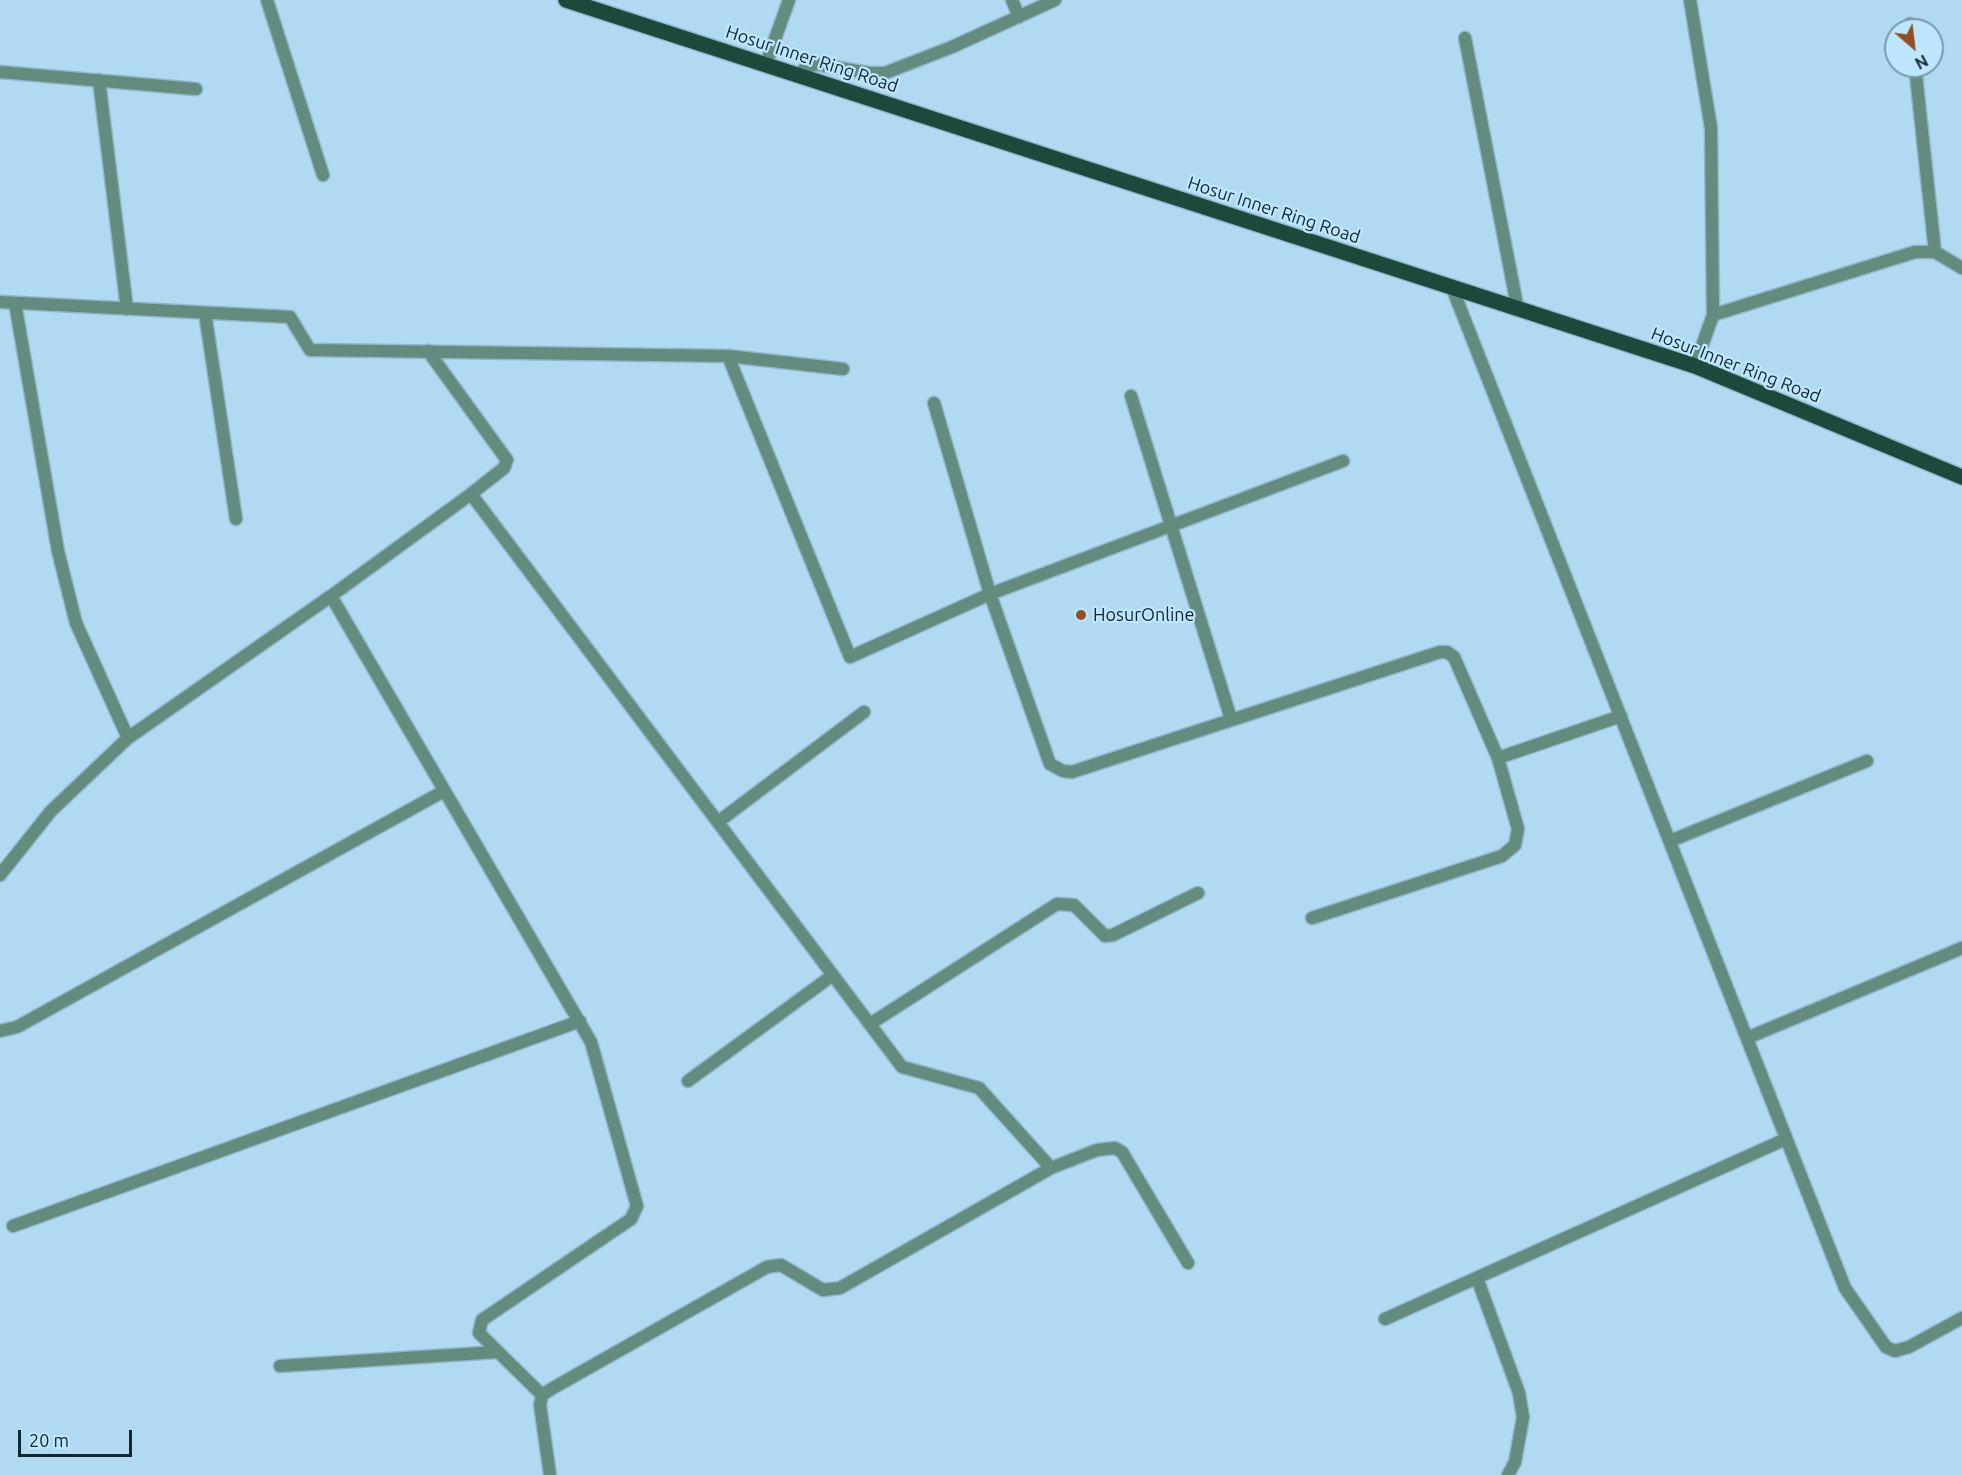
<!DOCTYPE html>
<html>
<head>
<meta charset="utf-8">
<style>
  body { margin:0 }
  #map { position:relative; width:1962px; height:1475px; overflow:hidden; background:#b0daf1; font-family:Ubuntu,sans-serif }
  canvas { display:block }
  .north { position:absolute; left:1884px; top:18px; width:60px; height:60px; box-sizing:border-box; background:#bce7fe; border:2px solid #799aab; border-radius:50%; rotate:152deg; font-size:16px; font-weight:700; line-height:24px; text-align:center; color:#15262e }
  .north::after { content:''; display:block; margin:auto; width:21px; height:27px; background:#934f21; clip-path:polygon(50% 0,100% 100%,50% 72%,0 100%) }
  .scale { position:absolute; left:18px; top:1430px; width:114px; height:27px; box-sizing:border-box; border:3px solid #15262e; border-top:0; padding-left:8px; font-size:18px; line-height:21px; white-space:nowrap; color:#15262e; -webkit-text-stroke:4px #bce7fe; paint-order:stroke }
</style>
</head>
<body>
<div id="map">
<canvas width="1962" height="1475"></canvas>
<div class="north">N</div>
<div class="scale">20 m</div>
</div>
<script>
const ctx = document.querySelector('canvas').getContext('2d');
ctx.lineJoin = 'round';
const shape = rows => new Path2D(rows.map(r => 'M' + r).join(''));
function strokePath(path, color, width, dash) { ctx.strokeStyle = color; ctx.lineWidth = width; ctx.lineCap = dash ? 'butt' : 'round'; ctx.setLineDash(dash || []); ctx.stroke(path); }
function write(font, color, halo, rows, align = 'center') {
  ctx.font = font + ' Ubuntu,sans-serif'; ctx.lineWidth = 4.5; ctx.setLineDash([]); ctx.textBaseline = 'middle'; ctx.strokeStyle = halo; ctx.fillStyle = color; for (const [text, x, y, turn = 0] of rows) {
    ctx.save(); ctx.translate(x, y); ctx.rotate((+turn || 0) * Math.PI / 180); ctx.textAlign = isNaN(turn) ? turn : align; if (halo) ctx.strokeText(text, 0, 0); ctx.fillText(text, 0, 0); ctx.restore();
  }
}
const lane = shape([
  [1465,38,1518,310]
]);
const street = shape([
  [267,0,323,175],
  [1012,0,1019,17],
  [1690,0,1711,128,1713,315,1695,366],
  [1910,24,1911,30],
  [766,64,789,0],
  [1915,66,1935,252],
  [0,72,196,89],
  [801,75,804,69,816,64,869,73,885,73,952,47,1055,0],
  [99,80,127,309],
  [1453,290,1845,1288,1886,1347,1895,1351,1909,1347,1962,1318],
  [0,302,290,317,310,350,728,356,850,657,990,594,1343,461],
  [15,303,58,551,76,623,128,738],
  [205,313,236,519],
  [1713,315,1915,252,1935,252,1962,268],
  [428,351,507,460,504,468,471,494],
  [728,356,843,369],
  [1131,396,1231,719],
  [934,403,990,594,1050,764,1063,771,1072,772,1440,652,1447,652,1454,657,1498,758,1621,716],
  [331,596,471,494,902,1067,979,1088,1051,1168,840,1288,823,1290,781,1265,767,1267,553,1388,542,1395,540,1405,550,1475],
  [718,822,864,712],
  [1670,841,1867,761],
  [0,875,51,811,128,738,331,596,591,1042,637,1206,631,1219,482,1320,479,1333,542,1395],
  [1312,918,1502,856,1515,845,1518,829,1498,758],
  [870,1024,1057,904,1074,905,1105,936,1113,935,1198,893],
  [0,1031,17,1027,444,791],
  [1747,1038,1962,948],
  [688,1081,833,975],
  [1051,1168,1097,1150,1115,1148,1122,1152,1188,1263],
  [13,1226,580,1021],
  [1477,1278,1519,1393,1523,1417,1515,1462,1508,1475],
  [1385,1319,1786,1139],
  [280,1366,498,1352]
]);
const primary = shape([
  [566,0,1695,366,1962,477]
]);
const markers = [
  [1081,615,6,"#934f21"]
];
const streetNames = [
  ["Hosur Inner Ring Road",812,59,18],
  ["Hosur Inner Ring Road",1274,210,18],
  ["Hosur Inner Ring Road",1736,365,21]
];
const poiNames = [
  ["HosurOnline",1093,615]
];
strokePath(lane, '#91b6ca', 15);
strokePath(street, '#91b6ca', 15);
strokePath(primary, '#91b6ca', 18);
strokePath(lane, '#638b7e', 12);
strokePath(street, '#638b7e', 12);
strokePath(primary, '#1b493c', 15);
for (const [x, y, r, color] of markers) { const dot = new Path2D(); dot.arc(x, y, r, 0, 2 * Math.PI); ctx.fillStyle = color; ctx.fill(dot); strokePath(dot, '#bce7fe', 2); }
write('18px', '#15262e', '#bce7fe', streetNames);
write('18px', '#15262e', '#bce7fe', poiNames, 'left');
</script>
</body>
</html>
